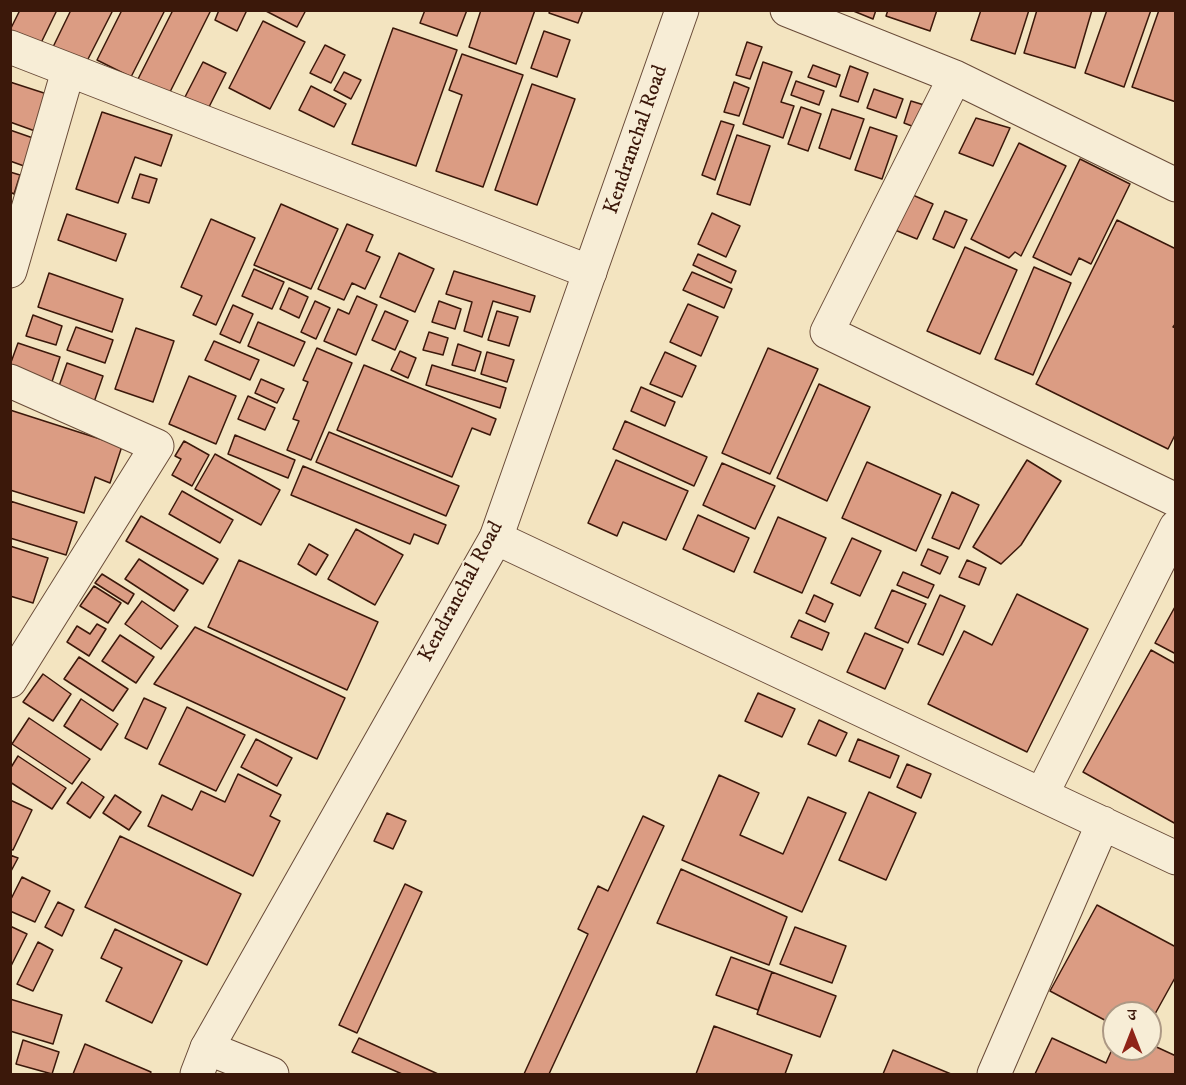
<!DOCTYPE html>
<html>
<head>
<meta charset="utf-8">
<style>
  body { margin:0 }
  #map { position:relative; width:1186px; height:1085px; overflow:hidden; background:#f3e4c0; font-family:"IM FELL DW Pica","Noto Serif Devanagari",serif }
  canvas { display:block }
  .frame { position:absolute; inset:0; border:12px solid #3b180a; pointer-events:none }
  .north { position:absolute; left:1102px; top:1001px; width:60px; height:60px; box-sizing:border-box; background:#f7edd6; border:2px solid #ac9884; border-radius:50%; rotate:0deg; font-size:16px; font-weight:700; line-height:24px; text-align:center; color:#3b180a }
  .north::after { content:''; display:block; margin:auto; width:21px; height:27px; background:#8f2418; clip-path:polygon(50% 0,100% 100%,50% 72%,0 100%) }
</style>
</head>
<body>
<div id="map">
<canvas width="1186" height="1085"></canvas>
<div class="frame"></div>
<div class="north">उ</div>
</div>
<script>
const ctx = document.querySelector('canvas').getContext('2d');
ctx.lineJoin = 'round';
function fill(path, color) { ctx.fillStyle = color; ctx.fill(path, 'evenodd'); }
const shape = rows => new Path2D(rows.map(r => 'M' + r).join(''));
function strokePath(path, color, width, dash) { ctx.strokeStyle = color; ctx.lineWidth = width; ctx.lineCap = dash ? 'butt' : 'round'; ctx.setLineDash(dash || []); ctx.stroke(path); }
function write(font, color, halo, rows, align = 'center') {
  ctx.font = font + ' "IM FELL DW Pica",serif'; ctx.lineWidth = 4.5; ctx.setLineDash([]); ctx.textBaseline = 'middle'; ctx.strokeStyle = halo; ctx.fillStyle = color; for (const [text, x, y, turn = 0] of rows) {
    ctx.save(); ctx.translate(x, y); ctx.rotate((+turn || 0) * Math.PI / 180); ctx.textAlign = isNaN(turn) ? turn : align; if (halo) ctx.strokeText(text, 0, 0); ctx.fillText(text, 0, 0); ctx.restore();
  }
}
const building = shape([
  [20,10,57,10,40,45,10,30,20,10],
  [71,10,113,10,86,63,53,47,71,10],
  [122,10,165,10,131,77,97,60,122,10],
  [173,10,211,10,167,98,136,83,173,10],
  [219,10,247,10,237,31,215,20,219,10],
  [264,10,306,10,297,27,264,10],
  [425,10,467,10,457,36,420,23,425,10],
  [481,10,535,10,516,64,469,47,481,10],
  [550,10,583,10,578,23,549,13,550,10],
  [851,10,876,10,873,19,851,10],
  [888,10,937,10,930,31,886,16,888,10],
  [981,10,1029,10,1015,54,971,40,981,10],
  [1037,10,1092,10,1075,68,1024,53,1037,10],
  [1107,10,1151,10,1124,87,1085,73,1107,10],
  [1159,10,1176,10,1176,102,1132,87,1159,10],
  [263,21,305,42,270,109,229,88,263,21],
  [393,28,457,50,416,166,352,144,393,28],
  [544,31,570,40,557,77,531,68,544,31],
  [747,42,762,47,750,79,736,75,747,42],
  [325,45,345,55,331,83,310,73,325,45],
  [462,54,523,75,483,187,436,171,462,95,449,90,462,54],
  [203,62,226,73,208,109,185,97,203,62],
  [763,62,792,72,781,102,794,106,783,138,743,124,763,62],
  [813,65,840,75,836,87,808,77,813,65],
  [850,66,868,73,858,102,840,96,850,66],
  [344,72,361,80,351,99,334,90,344,72],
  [796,81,824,91,819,105,791,95,796,81],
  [10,82,47,94,35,131,10,122,10,82],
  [734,82,749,88,739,116,724,112,734,82],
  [532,84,575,99,537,205,495,190,532,84],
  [311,86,346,104,334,127,299,110,311,86],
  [874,89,903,99,896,118,867,108,874,89],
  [911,101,924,105,917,128,904,123,911,101],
  [801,107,821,114,808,151,788,144,801,107],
  [832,109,864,119,850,159,819,148,832,109],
  [102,112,172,135,161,166,135,157,118,203,76,189,102,112],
  [976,118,1010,128,993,166,959,153,976,118],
  [721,121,734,125,715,180,702,175,721,121],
  [870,127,897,136,882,179,855,170,870,127],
  [10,130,33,138,24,166,10,161,10,130],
  [737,135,770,146,750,205,717,194,737,135],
  [1019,143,1066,166,1021,256,1015,252,1009,258,971,239,1019,143],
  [1080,159,1130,184,1091,264,1079,258,1071,275,1033,257,1080,159],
  [10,172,20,175,14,194,10,192,10,172],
  [140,174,157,179,149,203,132,198,140,174],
  [906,192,933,204,917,239,890,228,906,192],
  [281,204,338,229,311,289,254,265,281,204],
  [945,211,967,220,954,248,933,239,945,211],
  [712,213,740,226,726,257,698,244,712,213],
  [67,214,126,234,116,261,58,240,67,214],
  [211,219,255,238,216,325,193,315,202,296,181,287,211,219],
  [1117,220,1176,249,1176,323,1173,327,1176,328,1176,433,1168,449,1036,384,1117,220],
  [347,224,373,235,366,251,380,257,365,289,352,283,344,300,318,289,347,224],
  [965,247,1017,270,980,354,927,331,965,247],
  [399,253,434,269,415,312,380,297,399,253],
  [698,254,736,271,731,283,693,265,698,254],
  [1034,267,1071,283,1033,375,995,359,1034,267],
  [254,269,284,282,272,309,242,296,254,269],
  [454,271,535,296,530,312,493,301,482,337,464,331,472,302,446,294,454,271],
  [692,272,732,289,724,308,683,290,692,272],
  [49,273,123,299,112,332,38,307,49,273],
  [289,288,308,297,299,318,280,309,289,288],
  [357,296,377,305,356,355,324,341,338,309,349,314,357,296],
  [315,301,330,308,316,339,301,332,315,301],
  [439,301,461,309,455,329,432,322,439,301],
  [688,304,718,317,701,356,670,342,688,304],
  [233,305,253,314,240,343,220,334,233,305],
  [385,311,408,321,395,350,372,340,385,311],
  [497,311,518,317,509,346,488,340,497,311],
  [33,315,62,326,56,345,26,336,33,315],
  [258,322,305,342,294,366,248,346,258,322],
  [76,327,113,340,105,363,67,350,76,327],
  [136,328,174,341,153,402,115,389,136,328],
  [429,332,448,338,443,355,423,350,429,332],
  [214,341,259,360,250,380,205,360,214,341],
  [18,343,60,357,49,391,10,365,18,343],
  [458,344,481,352,475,371,452,365,458,344],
  [317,348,352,363,311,460,287,450,299,421,293,419,308,382,303,380,317,348],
  [768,348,818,369,770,474,722,453,768,348],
  [400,351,416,358,408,378,391,370,400,351],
  [487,352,514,360,507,382,481,374,487,352],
  [665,352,696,366,682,397,650,384,665,352],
  [67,363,103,376,92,408,56,395,67,363],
  [364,365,496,419,490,435,472,428,452,477,337,430,364,365],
  [432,365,506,388,500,408,426,385,432,365],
  [189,376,236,396,216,444,169,424,189,376],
  [261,379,284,389,277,403,255,393,261,379],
  [819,384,870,407,827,501,777,478,819,384],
  [641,387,675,402,665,426,631,411,641,387],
  [248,396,275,408,265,430,238,419,248,396],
  [10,410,122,446,110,483,95,477,84,513,10,490,10,410],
  [625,421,707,457,694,486,613,449,625,421],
  [329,432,459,486,446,516,316,462,329,432],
  [235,435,295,460,288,478,228,454,235,435],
  [184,441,209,455,192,486,172,475,181,459,175,456,184,441],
  [215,454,280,490,261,525,195,489,215,454],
  [616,460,688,491,666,540,623,522,617,536,588,523,616,460],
  [1027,460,1061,481,1021,545,1001,564,973,547,1027,460],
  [867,462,941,495,916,551,842,518,867,462],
  [722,463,775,486,755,529,703,505,722,463],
  [303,466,446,525,438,544,414,534,410,544,291,495,303,466],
  [182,491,233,520,220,543,169,514,182,491],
  [952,492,979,505,959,549,932,538,952,492],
  [10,501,77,522,66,555,10,538,10,501],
  [698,515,749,538,734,572,683,549,698,515],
  [141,516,218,559,203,584,126,541,141,516],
  [778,517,826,538,802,593,754,572,778,517],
  [356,529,403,555,375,605,328,579,356,529],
  [852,538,881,551,860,596,831,583,852,538],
  [309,544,328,555,316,575,298,564,309,544],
  [10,546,48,558,33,603,10,596,10,546],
  [928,549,948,557,940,574,921,565,928,549],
  [139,559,188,590,174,611,125,579,139,559],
  [239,560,378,622,347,690,208,627,239,560],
  [967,560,986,568,979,585,959,577,967,560],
  [903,572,934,585,928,598,897,585,903,572],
  [102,574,134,594,128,604,95,583,102,574],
  [94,586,121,603,108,623,80,606,94,586],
  [892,590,926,604,908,643,875,628,892,590],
  [1017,594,1088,629,1027,752,928,704,964,631,992,645,1017,594],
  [814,595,833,604,825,622,806,613,814,595],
  [940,595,965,606,943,655,918,644,940,595],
  [142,601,178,626,161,649,125,624,142,601],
  [1176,605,1176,654,1155,643,1176,605],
  [799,620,829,633,822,650,791,637,799,620],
  [97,624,106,629,89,656,67,642,77,626,90,634,97,624],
  [195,627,345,698,317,759,154,684,195,627],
  [865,633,903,649,885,689,847,672,865,633],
  [120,635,154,657,136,683,102,661,120,635],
  [1151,650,1176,664,1176,824,1083,772,1151,650],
  [79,657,128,689,113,711,64,679,79,657],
  [43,674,71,694,53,721,23,702,43,674],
  [758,693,795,709,782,737,745,721,758,693],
  [144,698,166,708,147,749,125,738,144,698],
  [81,699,118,724,101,750,64,726,81,699],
  [187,707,245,735,216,791,159,764,187,707],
  [29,718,90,759,72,784,12,744,29,718],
  [819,720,847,733,836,756,808,744,819,720],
  [256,739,292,758,277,786,241,767,256,739],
  [858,739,899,756,890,778,849,761,858,739],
  [18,756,66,788,52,809,10,782,10,769,18,756],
  [907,764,931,774,921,798,897,787,907,764],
  [238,774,281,795,270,816,280,821,253,876,148,826,162,795,192,810,201,791,225,802,238,774],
  [719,775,759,793,740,835,783,854,808,797,846,813,802,912,682,860,719,775],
  [82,782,104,797,90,818,67,803,82,782],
  [869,792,916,813,886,880,839,860,869,792],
  [115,795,141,812,129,830,103,813,115,795],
  [10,800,32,810,13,850,10,849,10,800],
  [387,813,406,821,393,849,374,841,387,813],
  [643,816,664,826,549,1074,524,1074,588,934,578,929,598,886,608,891,643,816],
  [120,836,241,894,207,965,85,907,120,836],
  [10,855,18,858,10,873,10,855],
  [681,869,787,917,769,965,657,923,681,869],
  [22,877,50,891,35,922,10,911,10,901,22,877],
  [405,884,422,892,357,1033,339,1025,405,884],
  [58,902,74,910,62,936,45,927,58,902],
  [1097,905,1176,947,1176,976,1150,1023,1150,1013,1114,1013,1114,1025,1050,991,1097,905],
  [10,926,27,934,10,968,10,926],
  [795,927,846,946,832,983,780,964,795,927],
  [115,929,182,961,152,1023,106,1001,122,968,101,958,115,929],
  [38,942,53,950,33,991,17,984,38,942],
  [731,957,772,972,758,1010,716,995,731,957],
  [772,972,836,996,820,1037,757,1014,772,972],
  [10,999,62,1015,53,1044,10,1031,10,999],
  [714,1026,792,1055,785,1074,696,1074,714,1026],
  [359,1038,438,1074,402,1074,352,1052,359,1038],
  [1052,1038,1106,1063,1114,1045,1114,1049,1150,1049,1150,1044,1176,1056,1176,1074,1035,1074,1052,1038],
  [23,1040,59,1052,52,1074,16,1064,23,1040],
  [85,1044,151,1072,150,1074,73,1074,85,1044],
  [893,1050,951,1074,883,1074,893,1050]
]);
const minor = shape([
  [787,10,955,77,1176,185],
  [10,47,590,272],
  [955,77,827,332,1176,500],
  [10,271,68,71],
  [10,381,157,446,10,681],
  [496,538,1176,858],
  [1042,794,1176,527],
  [207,1048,272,1074],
  [994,1074,1103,823]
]);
const tertiary = shape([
  [197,1074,207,1048,496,538,682,10]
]);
const streetNames = [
  ["Kendranchal Road",637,140,-71],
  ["Kendranchal Road",462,592,-62]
];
fill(building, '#db9c83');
strokePath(building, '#3b180a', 1.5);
strokePath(minor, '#694b38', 35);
strokePath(tertiary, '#694b38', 35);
strokePath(minor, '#f7edd6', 33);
strokePath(tertiary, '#f7edd6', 33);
write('21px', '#3b180a', '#f7edd6', streetNames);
</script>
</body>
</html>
